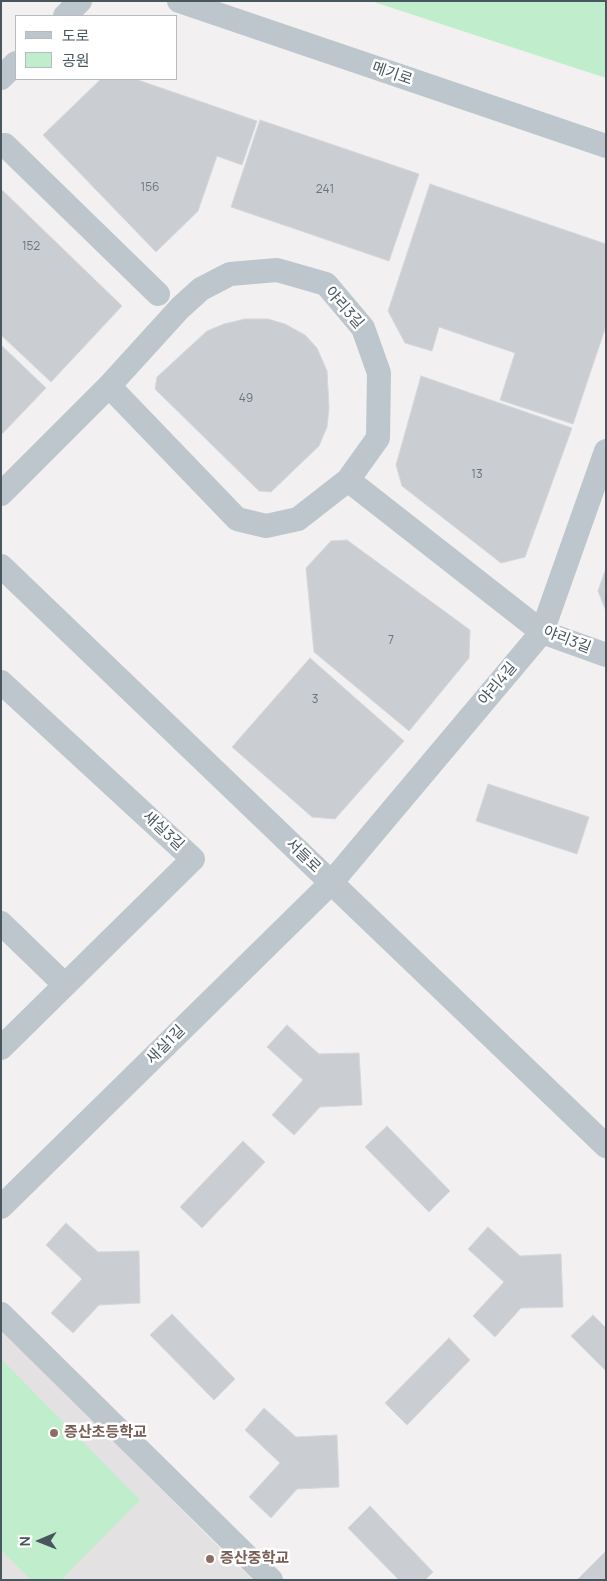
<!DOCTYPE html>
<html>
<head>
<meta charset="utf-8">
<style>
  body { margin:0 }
  #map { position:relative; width:607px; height:1581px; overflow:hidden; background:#f2f0f0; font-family:Manrope,"Noto Sans KR",sans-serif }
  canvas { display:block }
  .frame { position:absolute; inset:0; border:2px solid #48565d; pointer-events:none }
  .legend { position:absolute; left:15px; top:15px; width:162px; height:65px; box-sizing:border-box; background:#fff; border:1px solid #b6bbbe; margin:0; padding:6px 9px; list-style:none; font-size:15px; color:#48565d }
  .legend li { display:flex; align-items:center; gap:10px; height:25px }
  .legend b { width:25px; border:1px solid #b6bbbe }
  .north { position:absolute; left:15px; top:1516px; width:50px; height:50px; -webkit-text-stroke:4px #fff; paint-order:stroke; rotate:269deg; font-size:14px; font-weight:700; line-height:20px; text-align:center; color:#48565d }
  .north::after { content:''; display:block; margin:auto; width:18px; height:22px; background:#48565d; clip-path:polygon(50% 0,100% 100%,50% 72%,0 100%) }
</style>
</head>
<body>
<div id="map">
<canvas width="607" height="1581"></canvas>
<div class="frame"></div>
<ul class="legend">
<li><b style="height:6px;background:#bcc6cc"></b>도로</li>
<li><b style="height:14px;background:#c0eecc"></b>공원</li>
</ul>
<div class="north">N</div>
</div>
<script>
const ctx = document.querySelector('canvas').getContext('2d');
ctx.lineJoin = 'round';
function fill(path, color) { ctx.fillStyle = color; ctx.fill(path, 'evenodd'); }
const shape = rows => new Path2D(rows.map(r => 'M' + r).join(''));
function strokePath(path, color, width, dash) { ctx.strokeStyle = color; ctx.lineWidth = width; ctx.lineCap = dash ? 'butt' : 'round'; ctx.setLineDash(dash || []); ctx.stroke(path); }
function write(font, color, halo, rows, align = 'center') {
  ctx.font = font + ' Manrope,"Noto Sans KR",sans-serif'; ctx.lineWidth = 5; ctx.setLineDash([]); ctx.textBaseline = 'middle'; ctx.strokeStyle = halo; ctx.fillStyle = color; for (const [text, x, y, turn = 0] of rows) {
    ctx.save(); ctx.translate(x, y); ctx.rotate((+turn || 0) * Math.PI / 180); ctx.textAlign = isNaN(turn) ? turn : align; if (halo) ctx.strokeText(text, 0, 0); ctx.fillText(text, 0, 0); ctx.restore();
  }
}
const education = shape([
  [1,1328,210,1538,253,1580,1,1580]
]);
const green = shape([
  [371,1,606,1,606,78,563,64],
  [1,1359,140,1500,61,1580,31,1580,1,1550]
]);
const building = shape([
  [101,79,135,79,257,121,242,165,217,156,198,211,156,252,43,135,101,79],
  [260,120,419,174,389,261,231,207,260,120],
  [430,184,606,244,606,326,573,424,500,400,515,353,439,327,432,351,405,343,388,311,430,184],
  [1,189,122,306,51,382,1,335,1,189],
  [245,319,268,319,285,324,305,335,317,348,327,371,329,408,327,427,319,446,271,492,259,491,155,389,157,377,207,331,224,324,245,319],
  [1,345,46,388,1,435,1,345],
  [421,376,572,428,525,557,501,563,402,486,396,465,421,376],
  [347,540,470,630,469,658,409,731,314,652,306,568,331,541,347,540],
  [606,568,606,611,598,591,606,568],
  [310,658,404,741,335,819,312,817,232,747,310,658],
  [488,784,589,817,577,854,476,821,488,784],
  [287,1025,319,1054,359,1053,362,1105,320,1107,294,1135,272,1115,303,1080,267,1047,287,1025],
  [387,1126,450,1191,429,1212,365,1147,387,1126],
  [243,1141,265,1162,202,1228,180,1207,243,1141],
  [66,1223,98,1252,139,1251,140,1303,99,1305,73,1333,51,1313,82,1279,46,1245,66,1223],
  [488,1227,520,1256,561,1254,563,1307,521,1308,495,1337,473,1316,504,1282,468,1249,488,1227],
  [172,1314,235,1379,214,1400,150,1335,172,1314],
  [593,1315,606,1328,606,1371,571,1336,593,1315],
  [449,1338,470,1360,407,1425,385,1403,449,1338],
  [264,1408,296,1437,337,1435,339,1487,297,1489,271,1518,249,1497,280,1463,245,1430,264,1408],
  [370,1506,433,1572,425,1580,399,1580,348,1528,370,1506],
  [606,1551,606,1580,577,1580,606,1551]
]);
const minor = shape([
  [179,1,606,146],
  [65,16,80,1],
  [1,78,16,63],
  [5,145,158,294],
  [109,386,237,519,266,526,298,519,348,480],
  [1,494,109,386,180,308,201,289,230,274,277,270,326,284,363,328,379,373,378,438,348,480,542,632,606,655],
  [1,566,606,1146],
  [1,682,193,859,1,1048],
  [1,923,65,985],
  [1,1207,331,883,542,632,606,451],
  [1,1314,271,1580]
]);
const markers = [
  [54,1433,5,"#8d6e63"],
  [210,1559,5,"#8d6e63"]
];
const numberNames = [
  ["156",150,188],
  ["241",325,190],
  ["152",31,247],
  ["49",246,399],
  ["13",477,475],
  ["7",391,641],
  ["3",315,700]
];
const streetNames = [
  ["메기로",392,74,19],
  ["야리3길",344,308,49],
  ["야리3길",567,640,21],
  ["야리4길",498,684,-50],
  ["새실3길",163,831,43],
  ["서들로",303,856,44],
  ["새실1길",166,1045,-45]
];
const educationNames = [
  ["증산초등학교",64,1433],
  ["증산중학교",220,1559]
];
fill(education, '#e3e1e2');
fill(green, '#c0eecc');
fill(building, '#caced2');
strokePath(building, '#d4d7db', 1);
strokePath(minor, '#bcc6cc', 24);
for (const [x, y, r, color] of markers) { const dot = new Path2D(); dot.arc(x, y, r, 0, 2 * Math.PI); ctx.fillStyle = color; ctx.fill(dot); strokePath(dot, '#fff', 2); }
write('12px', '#68747a', null, numberNames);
write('15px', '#48565d', '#fff', streetNames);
write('bold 15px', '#785e54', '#fff', educationNames, 'left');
</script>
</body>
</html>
